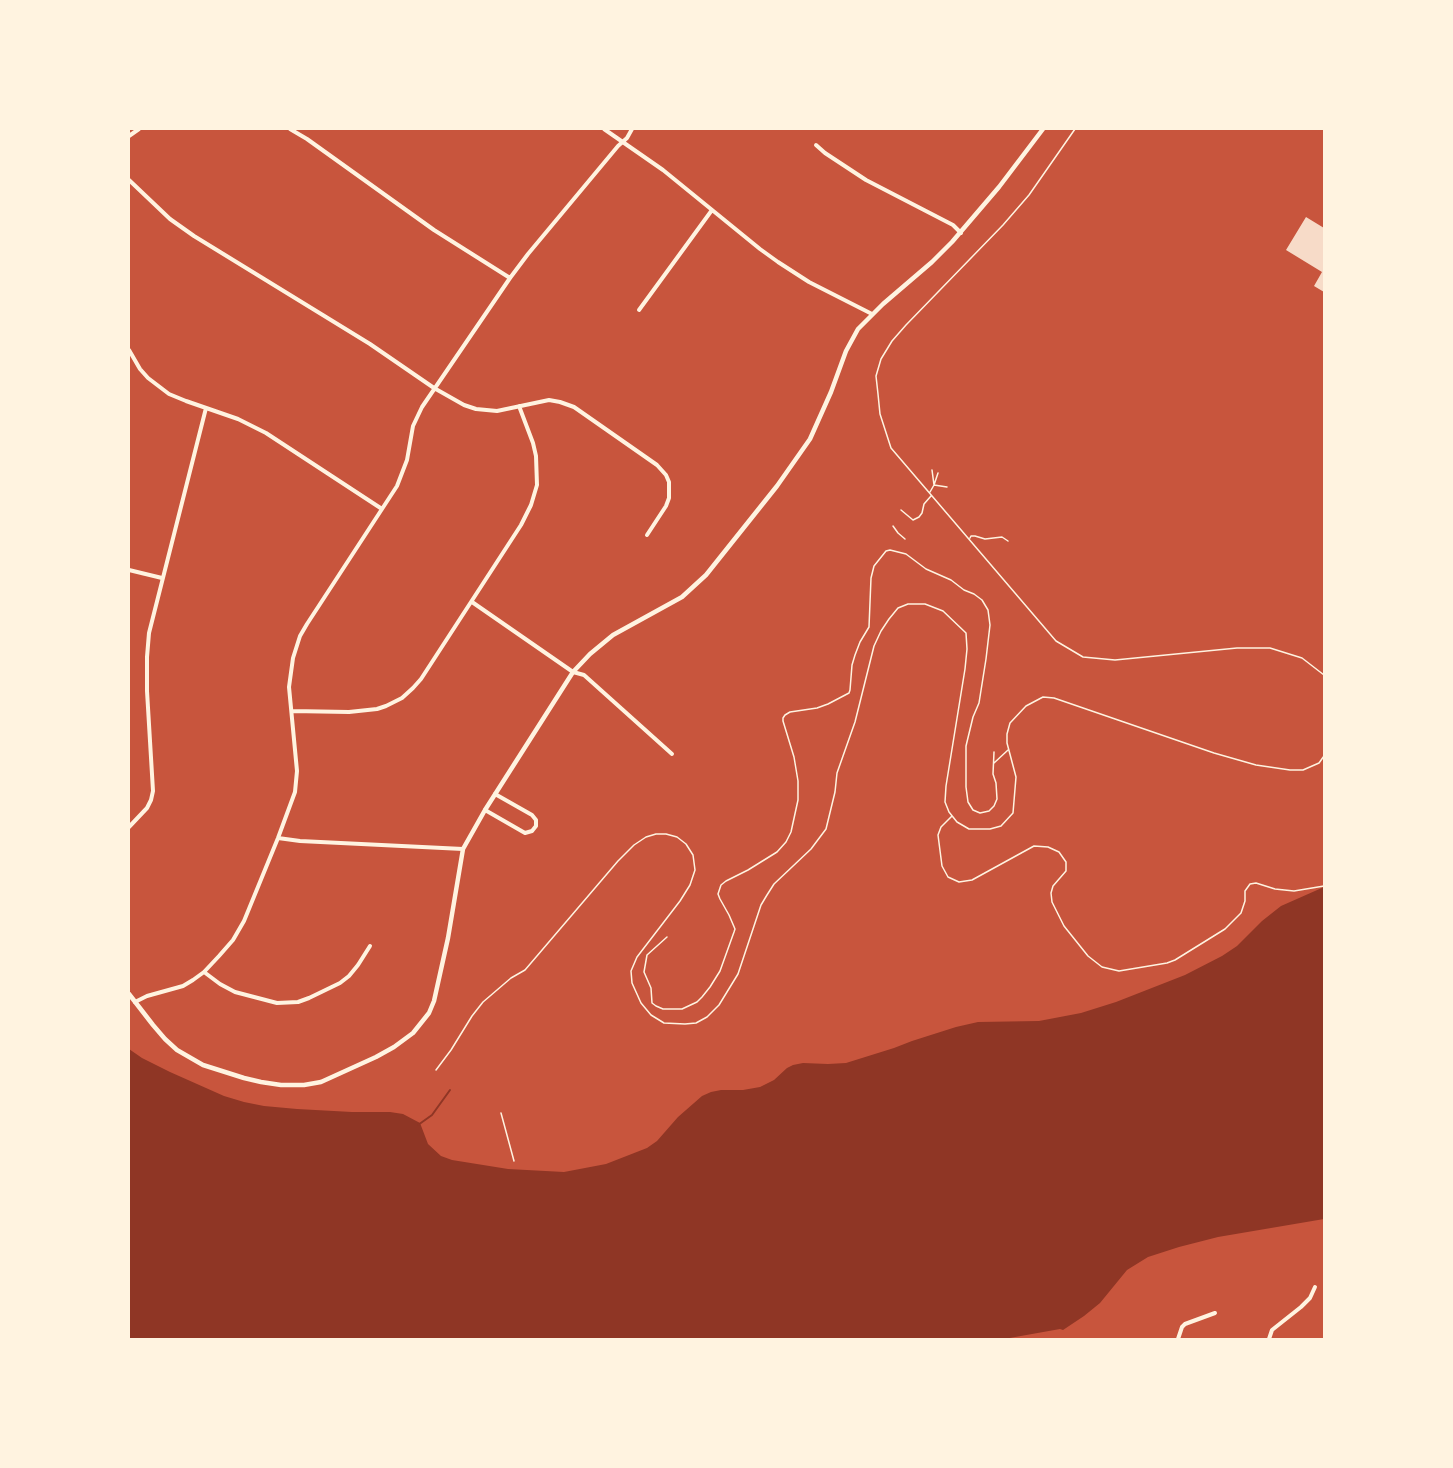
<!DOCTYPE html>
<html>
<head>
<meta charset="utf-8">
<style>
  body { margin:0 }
  #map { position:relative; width:1453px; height:1468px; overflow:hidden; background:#c8553d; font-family:"Roboto Condensed",sans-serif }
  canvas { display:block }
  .frame { position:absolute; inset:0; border:130px solid #fff3e0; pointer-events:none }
</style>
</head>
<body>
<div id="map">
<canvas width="1453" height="1468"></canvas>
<div class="frame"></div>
</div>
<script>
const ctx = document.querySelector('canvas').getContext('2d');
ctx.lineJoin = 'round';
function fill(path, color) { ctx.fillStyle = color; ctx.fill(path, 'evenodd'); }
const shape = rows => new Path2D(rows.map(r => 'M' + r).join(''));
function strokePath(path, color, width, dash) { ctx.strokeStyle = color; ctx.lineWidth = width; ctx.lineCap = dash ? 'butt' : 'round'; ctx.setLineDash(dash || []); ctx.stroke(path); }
const water = shape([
  [1324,887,1324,1219,1218,1237,1179,1247,1148,1257,1127,1270,1100,1303,1084,1316,1063,1330,1060,1329,1004,1339,129,1339,129,1049,142,1058,170,1072,224,1096,244,1102,264,1106,297,1109,352,1112,390,1112,403,1114,420,1123,428,1144,441,1156,452,1160,508,1169,564,1172,606,1164,647,1148,657,1141,678,1117,702,1096,711,1092,721,1090,743,1090,760,1087,774,1080,787,1068,793,1065,803,1063,828,1064,846,1063,894,1048,912,1041,956,1027,978,1022,1039,1021,1081,1013,1116,1002,1185,975,1222,956,1237,946,1262,921,1281,906]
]);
const stream = shape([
  [418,1125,432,1115,450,1090]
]);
const building = shape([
  [1306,217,1324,228,1324,292,1314,286,1322,272,1286,250]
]);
const path = shape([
  [1075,129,1029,195,1003,225,906,325,892,341,881,359,876,376,878,394,880,414,891,448,1056,641,1083,657,1115,660,1237,648,1270,648,1302,658,1324,675],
  [932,470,934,485,947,487],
  [930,492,934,485,938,473],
  [901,510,913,520,919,517,922,513,924,504,931,496],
  [893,526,898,533,905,539],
  [970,538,971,536,975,536,985,539,1002,537,1008,541],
  [994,763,1008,750],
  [952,816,941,827,938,835,942,866,948,877,959,882,972,880,1034,846,1048,847,1059,852,1066,862,1066,871,1053,886,1051,893,1052,902,1064,926,1088,956,1102,967,1119,971,1167,963,1175,960,1225,929,1241,913,1245,901,1245,891,1250,884,1256,883,1275,889,1294,891,1324,886],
  [667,937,647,955,644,972,651,988,652,1003,656,1006,663,1009,682,1009,697,1002,702,997,710,987,720,971,734,932,735,929,729,915,720,899,718,894,721,885,726,881,748,870,777,852,786,842,791,832,798,800,798,781,794,757,783,721,783,718,785,715,790,712,817,708,828,704,849,693,850,690,852,665,855,655,860,642,869,627,871,578,874,566,886,551,890,550,906,554,926,569,951,580,964,590,974,594,982,600,988,610,990,625,986,659,979,703,973,717,966,746,966,787,968,802,973,810,980,813,989,811,994,806,997,799,996,783,993,774,994,752],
  [436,1070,451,1050,472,1016,483,1002,511,978,525,970,618,861,634,845,646,837,656,834,666,834,677,837,686,844,693,855,695,870,690,885,680,901,637,957,631,971,632,983,641,1003,651,1015,664,1023,685,1024,696,1023,707,1017,719,1005,738,974,761,905,767,895,774,884,811,849,826,829,835,792,837,773,855,722,874,646,881,631,889,619,898,608,908,604,925,604,943,611,966,633,967,649,965,669,946,786,945,802,949,812,957,822,969,829,990,829,1001,826,1013,813,1016,777,1007,743,1007,734,1010,723,1026,706,1043,697,1054,698,1214,753,1256,765,1290,770,1303,770,1319,763,1324,756]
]);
const service = shape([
  [501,1113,514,1161]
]);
const minor = shape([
  [290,129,307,139,434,230,510,278],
  [604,129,663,170,760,249,778,262,809,282,872,314],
  [129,136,139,129],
  [816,145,825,153,866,180,953,225,961,233],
  [129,180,170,219,194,236,370,344,434,388,464,405,476,409,497,411,549,400,560,402,574,407,657,465,666,475,669,482,669,498,666,506,647,535],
  [639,310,712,210],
  [129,350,140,369,148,378,169,394,186,401,238,419,266,433,382,509],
  [129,570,162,578],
  [472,602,573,672,584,675,672,754],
  [292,711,349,712,377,709,386,706,402,698,413,688,421,679,521,525,531,505,537,485,536,456,533,443,519,406],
  [485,810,525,833,532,831,536,826,536,820,532,815,495,794],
  [129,827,147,808,151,800,153,791,147,691,147,657,149,633,206,408],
  [278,838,300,841,463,849],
  [204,972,220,984,235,992,277,1003,298,1002,309,998,340,983,349,976,358,965,370,946],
  [135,1002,147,996,183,986,193,980,204,972,219,956,233,940,244,921,278,838,295,792,297,771,289,687,293,658,300,636,307,624,397,486,407,460,413,426,422,407,510,278,528,254,618,146,627,138,632,129],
  [1178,1339,1182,1327,1185,1324,1215,1313],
  [1269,1339,1272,1330,1301,1307,1310,1298,1315,1287]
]);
const tertiary = shape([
  [129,994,153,1025,165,1039,177,1050,203,1065,244,1078,261,1082,281,1085,304,1085,321,1082,376,1057,394,1047,413,1033,429,1013,434,1001,448,938,463,849,485,810,573,672,590,654,613,635,682,597,706,575,777,486,810,439,831,392,846,351,858,329,883,304,932,262,952,242,999,187,1043,129]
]);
fill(water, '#8f3625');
strokePath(stream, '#8f3625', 2);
fill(building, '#f7dbc8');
strokePath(path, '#fff3e0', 1.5);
strokePath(service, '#fff3e0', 1.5);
strokePath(minor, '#fff3e0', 4);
strokePath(tertiary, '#fff3e0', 4.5);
</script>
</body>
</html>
